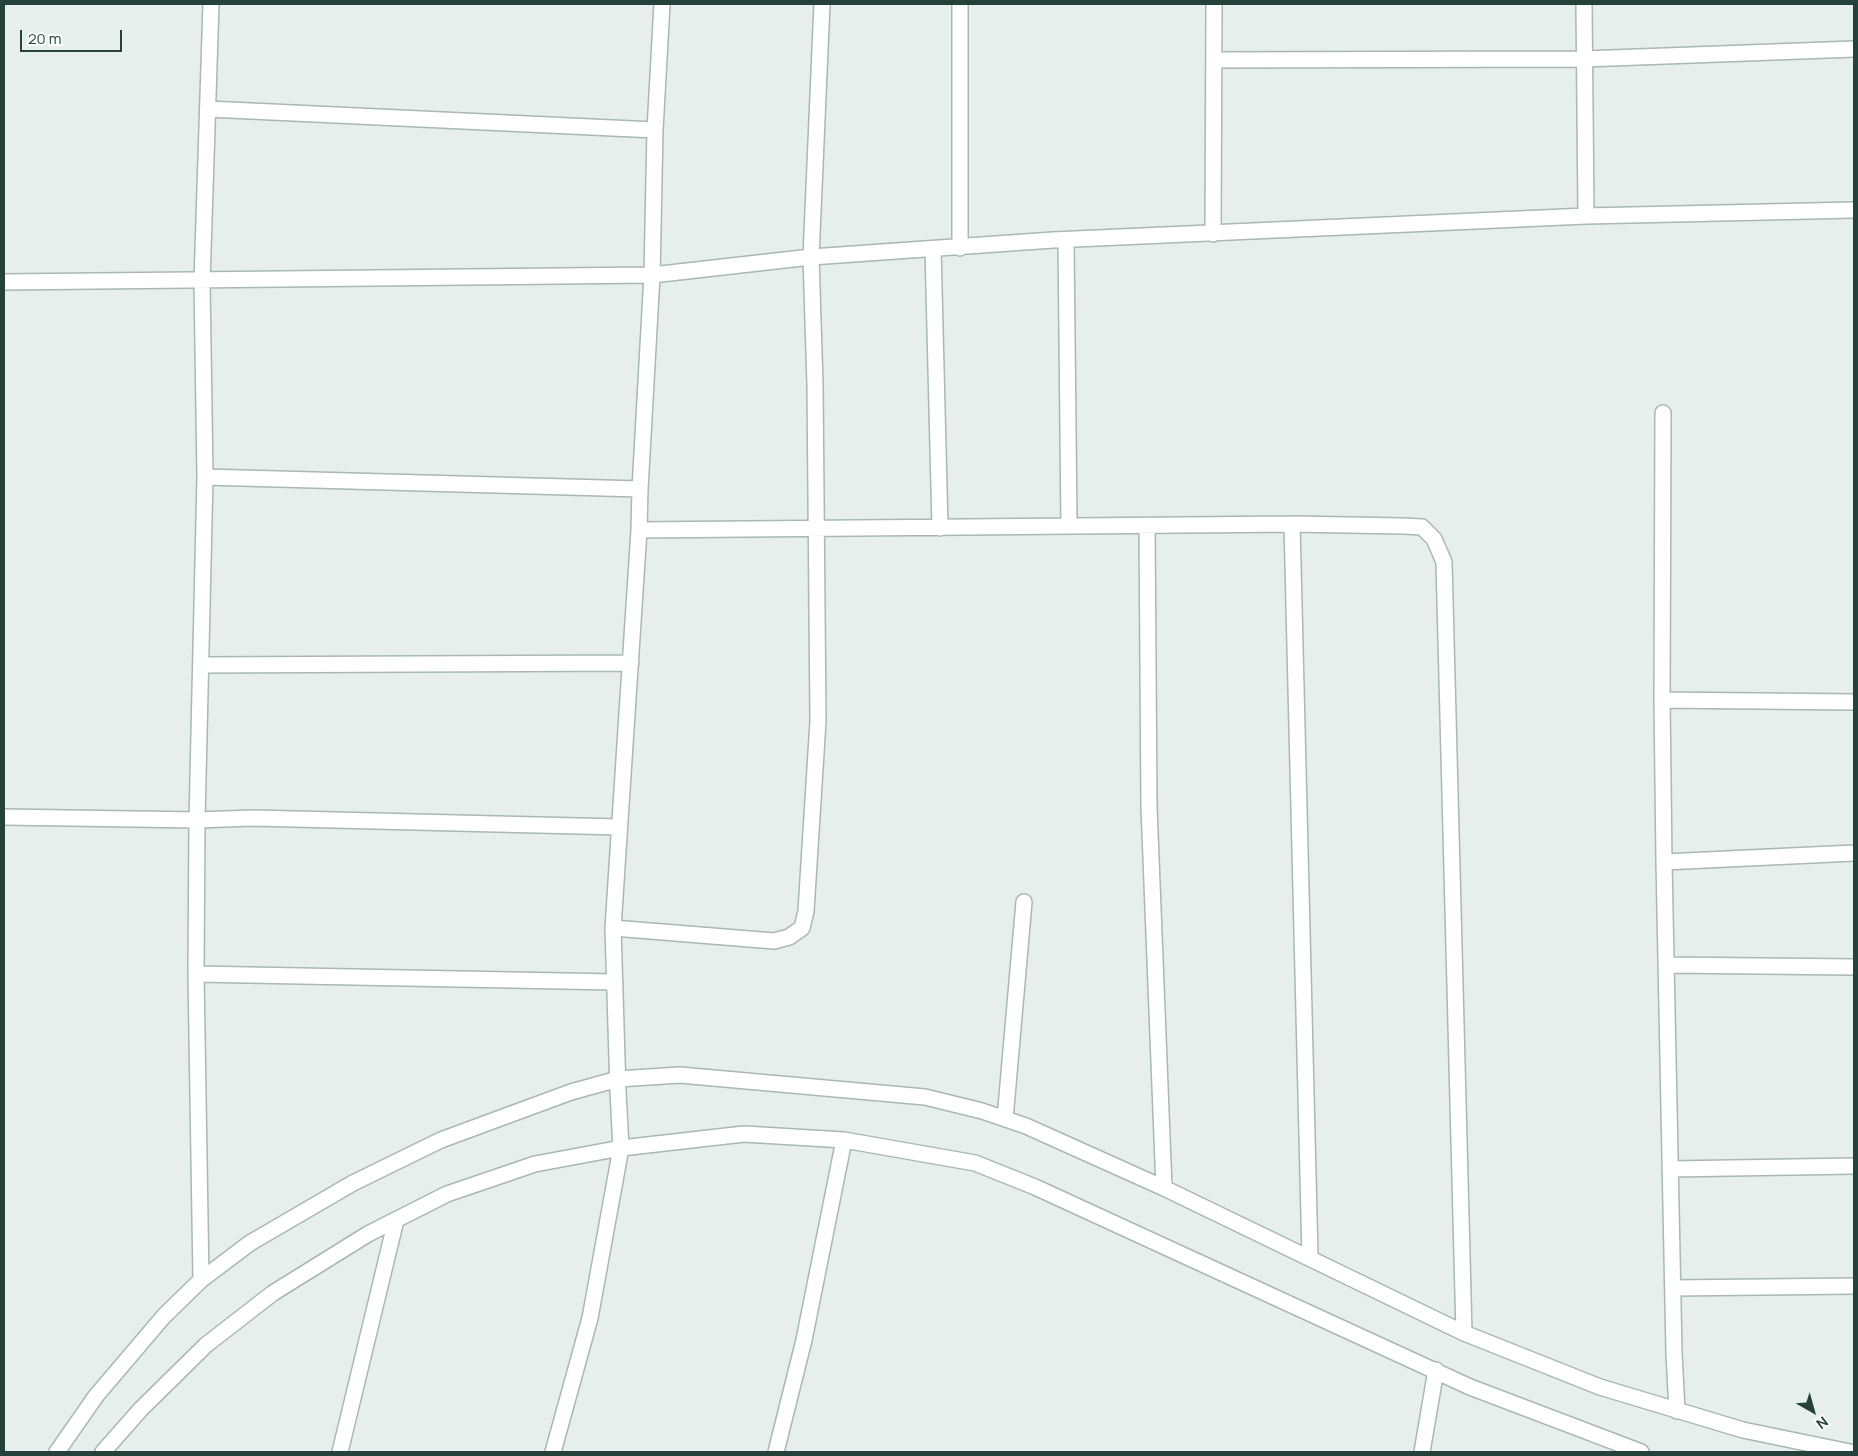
<!DOCTYPE html>
<html>
<head>
<meta charset="utf-8">
<style>
  body { margin:0 }
  #map { position:relative; width:1858px; height:1456px; overflow:hidden; background:#e6efeb; font-family:Manrope,sans-serif }
  canvas { display:block }
  .frame { position:absolute; inset:0; border:5px solid #24423a; pointer-events:none }
  .north { position:absolute; left:1788px; top:1386px; width:50px; height:50px; -webkit-text-stroke:4px #f7fbf9; paint-order:stroke; rotate:142deg; font-size:14px; font-weight:700; line-height:20px; text-align:center; color:#24423a }
  .north::after { content:''; display:block; margin:auto; width:18px; height:22px; background:#24423a; clip-path:polygon(50% 0,100% 100%,50% 72%,0 100%) }
  .scale { position:absolute; left:20px; top:30px; width:102px; height:22px; box-sizing:border-box; border:2px solid #24423a; border-top:0; padding-left:6px; font-size:15px; line-height:18px; white-space:nowrap; color:#24423a; -webkit-text-stroke:4px #f7fbf9; paint-order:stroke }
</style>
</head>
<body>
<div id="map">
<canvas width="1858" height="1456"></canvas>
<div class="frame"></div>
<div class="north">N</div>
<div class="scale">20 m</div>
</div>
<script>
const ctx = document.querySelector('canvas').getContext('2d');
ctx.lineJoin = 'round';
const shape = rows => new Path2D(rows.map(r => 'M' + r).join(''));
function strokePath(path, color, width, dash) { ctx.strokeStyle = color; ctx.lineWidth = width; ctx.lineCap = dash ? 'butt' : 'round'; ctx.setLineDash(dash || []); ctx.stroke(path); }
const minor = shape([
  [1584,4,1586,216],
  [1214,60,1584,59,1854,49],
  [208,109,655,130],
  [1213,234,1214,4],
  [1066,240,1069,526],
  [960,248,960,4],
  [933,249,940,528],
  [4,282,652,275,811,257,1053,240,1586,216,1854,210],
  [1663,413,1662,700,1664,862,1674,1353,1677,1411],
  [205,477,640,489],
  [1292,524,1310,1257],
  [1147,526,1149,807,1164,1188],
  [639,530,1292,524,1403,526,1422,527,1434,539,1444,562,1464,1333],
  [201,665,631,663],
  [1662,700,1854,702],
  [4,817,197,820,253,818,619,827],
  [1664,862,1854,853],
  [613,928,774,941,789,937,802,928,806,911,818,721,815,385,811,257,822,4],
  [1666,965,1854,967],
  [196,974,615,982],
  [1005,1119,1024,902],
  [1670,1169,1854,1166],
  [201,1280,196,974,197,820,205,477,202,281,211,4],
  [1673,1288,1854,1286],
  [57,1452,96,1396,164,1316,201,1280,250,1243,353,1183,441,1140,571,1092,618,1079,680,1075,925,1097,982,1111,1026,1126,1164,1188,1464,1333,1600,1387,1743,1430,1850,1452],
  [103,1452,141,1409,206,1345,273,1293,368,1234,447,1194,535,1164,621,1148,744,1134,844,1140,975,1163,1035,1187,1470,1387,1641,1452],
  [340,1452,396,1220],
  [553,1452,590,1318,621,1148,618,1092,613,928,639,530,640,489,652,275,655,130,662,4],
  [776,1452,804,1340,844,1140],
  [1422,1452,1436,1370]
]);
strokePath(minor, '#a8b8b2', 18);
strokePath(minor, '#fff', 15);
</script>
</body>
</html>
